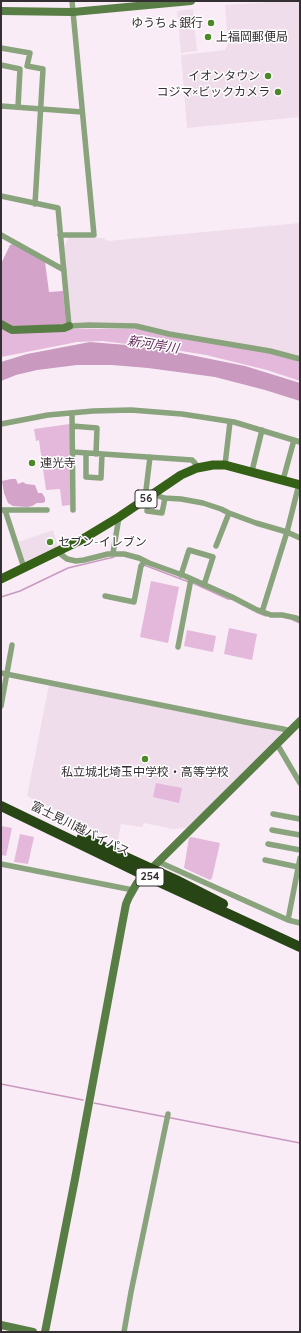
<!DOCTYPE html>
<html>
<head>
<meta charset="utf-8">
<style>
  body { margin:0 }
  #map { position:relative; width:301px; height:1333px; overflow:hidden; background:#f9ecf6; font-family:Quicksand,sans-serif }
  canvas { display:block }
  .frame { position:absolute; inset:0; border:2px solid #342f33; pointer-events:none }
</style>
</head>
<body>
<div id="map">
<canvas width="301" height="1333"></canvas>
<div class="frame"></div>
</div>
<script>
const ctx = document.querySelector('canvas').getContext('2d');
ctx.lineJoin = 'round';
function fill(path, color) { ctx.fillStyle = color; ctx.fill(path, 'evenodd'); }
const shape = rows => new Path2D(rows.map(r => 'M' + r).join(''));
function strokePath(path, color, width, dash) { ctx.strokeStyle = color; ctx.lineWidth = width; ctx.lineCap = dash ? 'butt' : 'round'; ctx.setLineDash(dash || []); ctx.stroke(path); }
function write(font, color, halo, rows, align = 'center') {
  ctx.font = font + ' Quicksand,"Noto Sans JP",sans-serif'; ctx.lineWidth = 3; ctx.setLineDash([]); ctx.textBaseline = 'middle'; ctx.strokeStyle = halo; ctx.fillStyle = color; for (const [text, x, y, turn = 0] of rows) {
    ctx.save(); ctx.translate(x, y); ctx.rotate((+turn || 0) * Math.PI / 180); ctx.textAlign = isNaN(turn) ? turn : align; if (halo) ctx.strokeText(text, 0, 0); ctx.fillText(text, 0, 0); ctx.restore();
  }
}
const built = shape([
  [284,1,300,1,300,117,187,128,181,55,225,50,228,43,225,5],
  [193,9,197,51,181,53,177,11],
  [300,223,300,358,71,324,64,248,69,237,103,238,108,241],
  [53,530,58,547,24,563,18,542],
  [49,685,283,732,187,828,172,829,144,823,142,827,121,824,118,841,27,796]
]);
const green = shape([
  [1,328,137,329,274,354,295,360,300,362,300,381,267,370,206,355,175,350,102,341,77,342,1,357],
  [70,424,70,505,62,506,60,489,46,490,39,440,36,441,34,429],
  [151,581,179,587,168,643,140,637],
  [229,628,257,634,252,660,224,654],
  [187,630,216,636,213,652,184,646],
  [156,783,182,788,179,803,153,797],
  [1,826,12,828,6,856,1,855],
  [20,834,34,837,28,864,14,862],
  [191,837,220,843,212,878,210,880,184,868,189,838]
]);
const forest = shape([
  [13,244,45,262,49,292,63,291,66,322,65,324,12,327,1,321,1,264,10,245],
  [11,479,16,479,18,484,23,482,26,484,35,485,38,493,42,493,45,498,45,502,42,503,37,503,32,506,27,507,13,506,8,503,4,493,2,481]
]);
const water = shape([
  [90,342,127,345,171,351,245,366,300,383,300,401,265,390,215,377,148,368,112,365,77,365,37,370,16,375,1,381,1,362,27,354]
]);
const stream = shape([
  [144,565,189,582],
  [193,583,228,599,231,599],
  [1,597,20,591,68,568,114,557],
  [256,612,266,616],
  [293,620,300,623],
  [1,1084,83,1100],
  [94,1103,300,1143]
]);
const street = shape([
  [1,48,30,53,27,66,43,69,35,204],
  [1,65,20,69,18,107],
  [1,106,82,112],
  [1,196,58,208,69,326,89,325,136,326,169,334,270,351,300,359],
  [1,235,64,270],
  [60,235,94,235,72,1],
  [72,413,73,510],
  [1,424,48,415,93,411,131,410,182,414,234,422,300,442],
  [72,426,97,428,96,454],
  [73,452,192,460,195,463,197,468],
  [86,453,86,477,101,478,102,454],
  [150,457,146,490,149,496,147,511,162,513,165,498],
  [225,465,230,422],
  [252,471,262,430],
  [283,480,294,440],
  [153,494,164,498,181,499,203,503,221,509,229,513,256,523,287,532,300,538],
  [1,510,5,510,24,568],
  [5,510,47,510],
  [216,546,229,513],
  [58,552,67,559,76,561,84,560,108,554,124,554,139,558,149,563,185,576,232,597,255,609,271,615,282,615,296,618,300,620],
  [113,553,119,517],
  [181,575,189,550,213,557,204,585],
  [105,596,134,602,141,566,145,561],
  [262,612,287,532,299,484],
  [178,647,191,579],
  [1,673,245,722,283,729,290,731],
  [1,706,12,645],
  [277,744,300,783],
  [273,814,300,819],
  [272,830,300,835],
  [268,844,300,850],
  [300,858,288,920,300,923],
  [265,860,298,867],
  [159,862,288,920],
  [1,864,133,890],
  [124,1332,131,1292,168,1114]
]);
const secondary = shape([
  [1,11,73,12,191,1],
  [1,324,12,330,64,328,69,326],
  [1,1325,33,1332],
  [45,1332,75,1179,122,925,126,904,129,897,137,883,145,875,300,721]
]);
const primary = shape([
  [1,579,81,540,119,517,181,475,197,468,213,465,225,465,300,485]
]);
const highway = shape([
  [1,806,142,874,300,947],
  [82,837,176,880,223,904]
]);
const markers = [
  [211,23,4,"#4c8826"],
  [208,37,4,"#4c8826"],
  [268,76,4,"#4c8826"],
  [278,92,4,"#4c8826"],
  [32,463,4,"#4c8826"],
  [50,542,4,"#4c8826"],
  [145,759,4,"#4c8826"]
];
const shields = [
  [146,499,22],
  [150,877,28]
];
const shieldNames = [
  ["56",146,499],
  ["254",150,877]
];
const poiNames = [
  ["ゆうちょ銀行",203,23],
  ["上福岡郵便局",216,37,"left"],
  ["イオンタウン",260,76],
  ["コジマ×ビックカメラ",270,92],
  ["連光寺",40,463,"left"],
  ["セブン-イレブン",58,542,"left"],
  ["私立城北埼玉中学校・高等学校",145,772,"center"]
];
const streetNames = [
  ["富士見川越バイパス",80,829,26]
];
const waterNames = [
  ["新河岸川",153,345,9]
];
fill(built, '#f0ddec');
fill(green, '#e3b8da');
fill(forest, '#d3a3c9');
fill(water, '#c999bf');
strokePath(stream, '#c999bf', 1.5);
strokePath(street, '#89a37d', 5.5);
strokePath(secondary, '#587d45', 8);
strokePath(primary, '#346116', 9);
strokePath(highway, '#274515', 10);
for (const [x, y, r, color] of markers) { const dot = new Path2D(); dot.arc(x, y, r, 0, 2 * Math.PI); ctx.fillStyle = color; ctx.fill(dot); strokePath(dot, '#fff', 1.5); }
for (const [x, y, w] of shields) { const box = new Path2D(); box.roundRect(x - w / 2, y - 9, w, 18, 3); ctx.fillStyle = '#fff'; ctx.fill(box); strokePath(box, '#342f33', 1); }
write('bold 11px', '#342f33', null, shieldNames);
write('12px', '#342f33', '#fff', poiNames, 'right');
write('12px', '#342f33', '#fff', streetNames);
write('italic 13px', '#652c5d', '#fff', waterNames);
</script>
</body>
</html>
